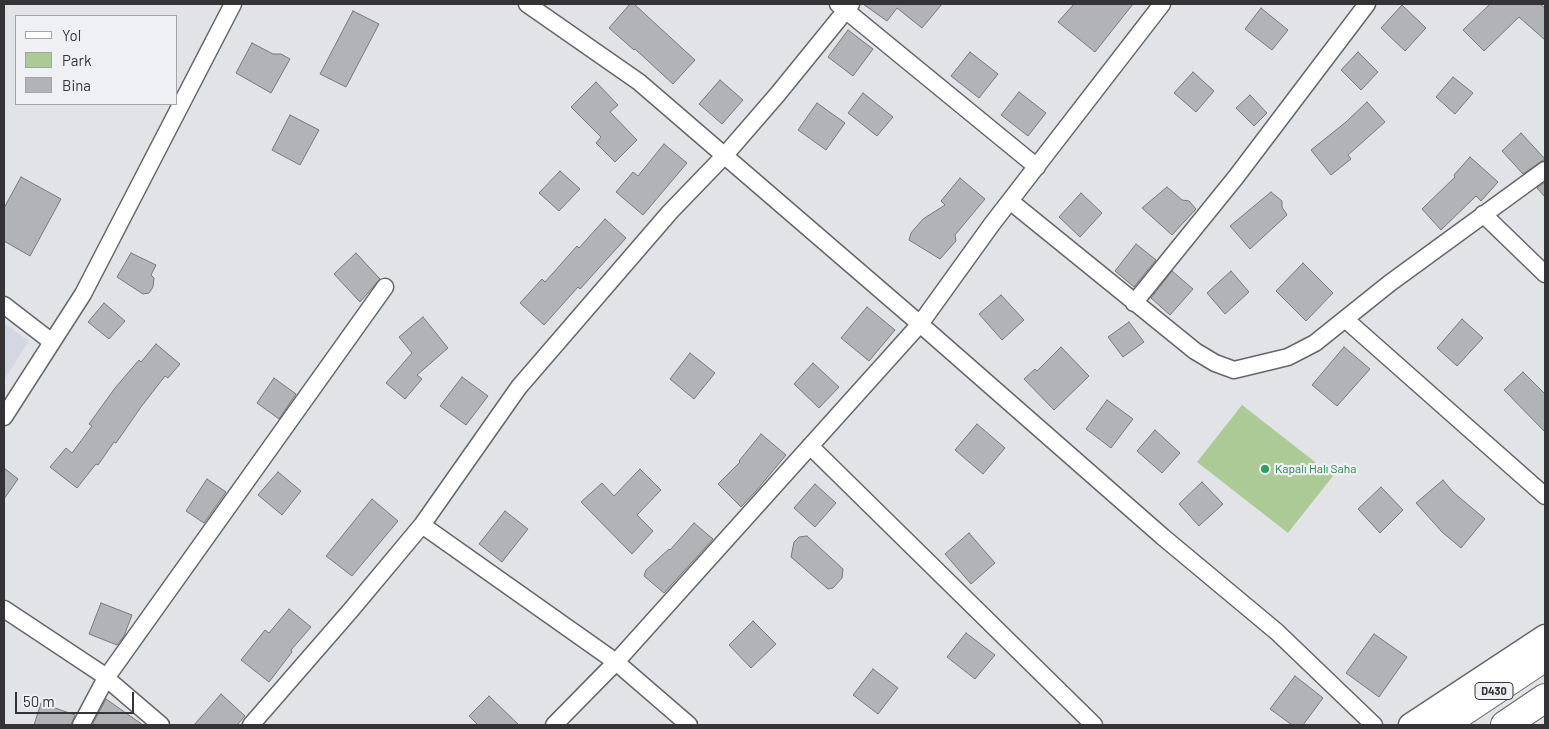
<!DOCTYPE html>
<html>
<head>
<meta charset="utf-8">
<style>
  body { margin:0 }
  #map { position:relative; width:1549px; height:729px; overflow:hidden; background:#e2e3e7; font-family:Barlow,sans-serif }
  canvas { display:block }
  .frame { position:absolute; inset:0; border:5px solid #343436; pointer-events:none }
  .legend { position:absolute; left:15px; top:15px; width:162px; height:90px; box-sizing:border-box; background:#eff0f4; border:1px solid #a4a5a8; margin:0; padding:6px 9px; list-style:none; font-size:15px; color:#343436 }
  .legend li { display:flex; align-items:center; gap:10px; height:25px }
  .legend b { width:25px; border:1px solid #a4a5a8 }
  .scale { position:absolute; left:15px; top:692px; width:119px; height:22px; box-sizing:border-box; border:2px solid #343436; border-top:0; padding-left:6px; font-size:15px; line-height:18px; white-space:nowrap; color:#343436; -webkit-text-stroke:4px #eff0f4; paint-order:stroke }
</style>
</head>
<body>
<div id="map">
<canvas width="1549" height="729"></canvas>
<div class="frame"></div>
<ul class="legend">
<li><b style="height:6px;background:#fff"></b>Yol</li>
<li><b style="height:14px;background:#abca95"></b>Park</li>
<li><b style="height:14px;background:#b2b3b7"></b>Bina</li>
</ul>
<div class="scale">50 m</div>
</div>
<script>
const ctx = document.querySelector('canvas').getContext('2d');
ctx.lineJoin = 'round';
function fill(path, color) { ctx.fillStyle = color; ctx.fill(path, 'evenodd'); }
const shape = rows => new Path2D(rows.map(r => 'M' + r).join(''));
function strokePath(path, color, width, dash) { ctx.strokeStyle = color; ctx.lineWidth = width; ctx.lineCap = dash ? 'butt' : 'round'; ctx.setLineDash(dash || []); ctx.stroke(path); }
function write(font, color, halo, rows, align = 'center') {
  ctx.font = font + ' Barlow,sans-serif'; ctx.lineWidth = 4.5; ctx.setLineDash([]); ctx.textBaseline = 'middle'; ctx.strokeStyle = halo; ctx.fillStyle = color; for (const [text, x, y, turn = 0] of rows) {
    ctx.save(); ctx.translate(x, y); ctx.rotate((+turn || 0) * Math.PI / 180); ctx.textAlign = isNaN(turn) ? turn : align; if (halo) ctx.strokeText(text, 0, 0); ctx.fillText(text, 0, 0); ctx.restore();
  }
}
const built = shape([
  [4,323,29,341,4,380]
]);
const green = shape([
  [1242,405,1333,476,1288,533,1197,462]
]);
const building = shape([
  [630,4,634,4,695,60,673,84,635,49,634,50,609,28,630,4],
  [863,4,942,4,922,28,897,8,887,21,863,4],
  [1074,4,1133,4,1095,52,1058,22,1074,4],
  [1490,4,1540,4,1545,8,1545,40,1519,17,1484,51,1463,30,1490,4],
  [1402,5,1426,28,1405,51,1381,28,1402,5],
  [1261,8,1288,30,1272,50,1245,29,1261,8],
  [353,11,379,24,346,87,320,74,353,11],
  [848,30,873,49,853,76,828,57,848,30],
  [252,43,273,54,281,54,290,59,271,93,236,73,252,43],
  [970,52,998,74,979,98,951,76,970,52],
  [1358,52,1378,72,1361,90,1341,70,1358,52],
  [1193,72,1214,91,1196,112,1174,93,1193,72],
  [1453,77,1473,93,1455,114,1436,97,1453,77],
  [720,80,743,100,722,124,699,104,720,80],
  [596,82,618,105,610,112,637,140,615,162,596,143,601,137,571,107,596,82],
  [1019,92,1046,113,1028,136,1001,115,1019,92],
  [863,93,893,117,877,136,848,113,863,93],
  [1250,95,1267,113,1254,126,1236,108,1250,95],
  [1367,102,1385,122,1348,155,1351,159,1331,175,1311,150,1346,122,1367,102],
  [817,103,845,123,826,150,798,130,817,103],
  [290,115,319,130,300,165,272,150,290,115],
  [1521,133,1545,159,1523,174,1502,151,1521,133],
  [664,144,687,163,643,215,616,192,633,172,638,176,664,144],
  [1470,157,1498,182,1481,201,1476,196,1441,230,1422,209,1455,177,1454,175,1470,157],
  [560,171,580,189,559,211,539,193,560,171],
  [21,177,61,199,30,256,4,241,4,208,21,177],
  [960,178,985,199,955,235,956,241,940,259,909,240,911,233,923,219,945,205,941,201,960,178],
  [1545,182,1545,197,1537,188,1545,182],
  [1167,187,1182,200,1189,201,1196,209,1172,235,1142,208,1167,187],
  [1271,192,1282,201,1282,207,1287,215,1250,249,1230,226,1271,192],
  [1081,193,1102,213,1080,237,1059,217,1081,193],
  [605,219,626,238,580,289,578,287,544,325,520,303,542,279,545,282,577,246,579,248,605,219],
  [1136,244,1156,260,1134,287,1115,271,1136,244],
  [131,253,156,265,151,275,154,278,153,287,149,293,143,294,117,277,131,253],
  [356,253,380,279,360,302,334,274,356,253],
  [1303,263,1333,293,1306,321,1276,291,1303,263],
  [1172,271,1193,289,1170,315,1151,298,1172,271],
  [1231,271,1249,292,1225,314,1207,293,1231,271],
  [1001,295,1024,320,1002,340,979,314,1001,295],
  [104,303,125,321,109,339,88,322,104,303],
  [867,307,895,330,869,361,841,338,867,307],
  [423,317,448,348,417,375,422,379,405,399,386,383,412,353,399,337,423,317],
  [1462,319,1483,338,1457,366,1437,348,1462,319],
  [1129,322,1144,342,1123,357,1108,337,1129,322],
  [156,344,180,364,168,378,165,376,141,407,116,443,114,442,98,465,96,464,77,488,50,467,66,448,72,453,92,426,89,424,115,388,139,360,141,362,156,344],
  [1061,347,1089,376,1054,410,1024,379,1035,369,1037,371,1061,347],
  [1344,347,1370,369,1337,406,1312,385,1344,347],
  [690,353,715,373,694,399,670,379,690,353],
  [813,363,839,387,819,408,794,384,813,363],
  [1523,372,1545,394,1545,432,1504,390,1523,372],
  [462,377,488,396,466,425,440,406,462,377],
  [274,378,296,394,279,419,257,403,274,378],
  [1107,400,1133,419,1111,448,1086,429,1107,400],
  [977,424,1005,448,983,474,955,450,977,424],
  [1155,430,1180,453,1162,473,1137,451,1155,430],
  [761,434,786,455,756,491,741,507,718,484,740,462,739,461,761,434],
  [4,468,18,479,4,499,4,468],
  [640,469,661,490,637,515,653,531,632,554,581,502,602,483,614,496,640,469],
  [278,472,301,491,282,515,258,495,278,472],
  [207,479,226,492,204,523,186,511,207,479],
  [1443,480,1453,492,1485,519,1461,548,1442,532,1416,503,1443,480],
  [1202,482,1223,504,1199,526,1179,504,1202,482],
  [815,484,836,503,815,527,794,508,815,484],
  [1381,487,1403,510,1380,533,1358,509,1381,487],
  [372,499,398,521,352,576,326,556,372,499],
  [505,511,528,529,502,562,479,544,505,511],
  [694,523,713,539,664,593,644,576,646,570,669,549,670,550,694,523],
  [969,533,995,563,971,584,945,554,969,533],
  [807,536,843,569,842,578,833,588,828,589,791,557,794,542,799,537,807,536],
  [101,603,132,615,124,636,117,645,89,634,101,603],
  [289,609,311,627,291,650,292,652,269,682,241,660,265,630,269,633,289,609],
  [753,621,776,644,751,668,729,645,753,621],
  [966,633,995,655,975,679,947,657,966,633],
  [1374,634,1407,657,1379,697,1346,673,1374,634],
  [873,669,898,688,878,714,853,695,873,669],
  [1295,676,1323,698,1303,725,1292,725,1270,709,1295,676],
  [221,694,245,716,237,725,194,725,221,694],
  [489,696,519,725,478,725,469,716,489,696],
  [106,699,143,725,92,725,106,699],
  [41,703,75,715,71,725,34,725,41,703]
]);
const street = shape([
  [527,4,639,82,920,324,1163,537,1277,632,1374,725],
  [838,4,1037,167],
  [1010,201,1195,351,1215,363,1234,370,1288,357,1315,343,1390,283,1545,170],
  [1483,214,1545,274],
  [1134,303,1236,177,1367,4],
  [4,305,52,342],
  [1345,319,1545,496],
  [4,417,83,294,233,4],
  [810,446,1094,725],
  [422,525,616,662,689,725],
  [4,609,99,672,161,725],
  [81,725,106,678,385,287],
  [251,725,351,610,422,525,519,387,670,212,725,155,777,95,851,4],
  [554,725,616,662,920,324,992,224,1162,4]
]);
const secondary = shape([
  [1410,725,1545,636]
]);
const highway = shape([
  [1443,725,1545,657],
  [1505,725,1545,698]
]);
const markers = [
  [1265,469,5,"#2e9e5b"]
];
const shields = [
  [1494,691,38]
];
const shieldNames = [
  ["D430",1494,691]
];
const leisureNames = [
  ["Kapalı Halı Saha",1275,469]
];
fill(built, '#d3d7e1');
fill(green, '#abca95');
fill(building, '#b2b3b7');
strokePath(building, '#77787b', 1);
strokePath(street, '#656669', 19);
strokePath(secondary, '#656669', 25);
strokePath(highway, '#656669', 30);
strokePath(street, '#fff', 16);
strokePath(secondary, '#fff', 22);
strokePath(highway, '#fff', 28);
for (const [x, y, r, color] of markers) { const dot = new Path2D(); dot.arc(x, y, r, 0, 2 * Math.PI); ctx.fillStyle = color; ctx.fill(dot); strokePath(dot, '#eff0f4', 2); }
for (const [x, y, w] of shields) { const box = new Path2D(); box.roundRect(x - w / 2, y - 8.5, w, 17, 4); ctx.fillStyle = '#eff0f4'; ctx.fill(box); strokePath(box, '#343436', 1); }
write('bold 11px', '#343436', null, shieldNames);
write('12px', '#27864d', '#eff0f4', leisureNames, 'left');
</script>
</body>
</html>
